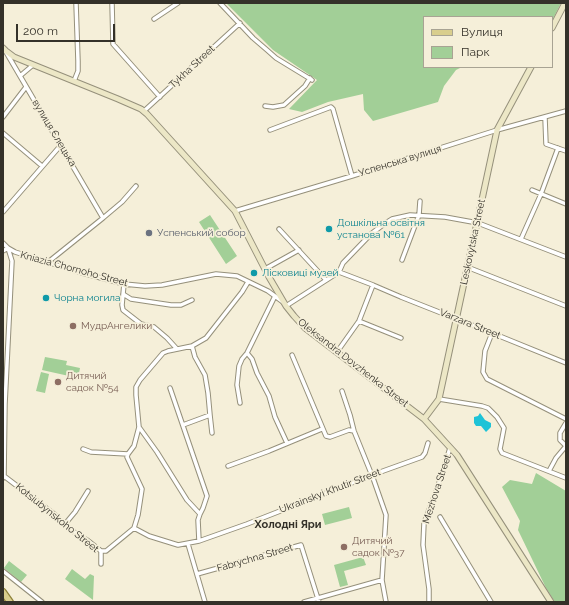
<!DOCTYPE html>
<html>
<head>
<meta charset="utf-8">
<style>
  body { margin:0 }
  #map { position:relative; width:569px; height:605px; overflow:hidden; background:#f5efd9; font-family:Raleway,sans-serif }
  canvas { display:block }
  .frame { position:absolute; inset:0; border:4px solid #343129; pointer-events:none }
  .legend { position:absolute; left:423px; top:16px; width:130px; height:52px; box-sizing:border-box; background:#f5efd9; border:1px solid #a8a393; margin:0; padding:5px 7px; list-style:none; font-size:12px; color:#343129 }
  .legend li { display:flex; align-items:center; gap:8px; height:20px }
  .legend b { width:20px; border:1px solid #a8a393 }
  .scale { position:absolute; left:16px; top:24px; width:99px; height:18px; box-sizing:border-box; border:2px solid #343129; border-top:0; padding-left:5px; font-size:12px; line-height:14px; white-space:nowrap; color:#343129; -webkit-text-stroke:3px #f5efd9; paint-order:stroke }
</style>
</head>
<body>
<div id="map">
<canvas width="569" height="605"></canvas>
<div class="frame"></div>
<ul class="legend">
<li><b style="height:5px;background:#d9ce8d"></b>Вулиця</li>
<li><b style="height:11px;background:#a2cf97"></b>Парк</li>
</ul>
<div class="scale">200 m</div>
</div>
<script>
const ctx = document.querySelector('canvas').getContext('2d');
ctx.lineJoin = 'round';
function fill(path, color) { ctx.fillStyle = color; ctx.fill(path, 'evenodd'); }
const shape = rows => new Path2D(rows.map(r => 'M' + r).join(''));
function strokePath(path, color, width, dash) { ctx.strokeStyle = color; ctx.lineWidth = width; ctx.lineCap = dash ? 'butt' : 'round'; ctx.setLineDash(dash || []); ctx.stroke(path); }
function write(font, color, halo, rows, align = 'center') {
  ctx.font = font + ' Raleway,sans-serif'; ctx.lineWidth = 3.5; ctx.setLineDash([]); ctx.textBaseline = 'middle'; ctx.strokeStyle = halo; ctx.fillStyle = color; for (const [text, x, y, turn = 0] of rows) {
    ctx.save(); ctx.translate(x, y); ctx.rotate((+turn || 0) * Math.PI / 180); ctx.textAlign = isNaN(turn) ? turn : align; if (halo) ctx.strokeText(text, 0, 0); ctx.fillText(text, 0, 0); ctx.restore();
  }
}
const green = shape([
  [226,3,561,3,552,21,552,17,424,17,424,67,462,67,456,70,444,86,438,102,373,121,364,110,363,94,328,102,302,112,289,109,317,80,273,50],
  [210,215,237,256,226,264,199,222],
  [45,357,67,361,66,365,80,368,78,378,42,370],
  [41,372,49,374,45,393,36,391],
  [536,473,566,491,566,602,555,602,546,588,518,530,520,521,502,487,510,480,532,484],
  [349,507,352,518,325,525,322,514],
  [363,557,366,565,344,571,348,585,340,587,334,565],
  [9,561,27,575,21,582,4,568],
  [72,569,85,579,90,574,94,576,93,600,65,579]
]);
const water = shape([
  [480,413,485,420,491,423,491,427,486,432,481,426,476,426,474,423,474,417,478,416]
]);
const street = shape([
  [112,3,113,44,160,97],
  [220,3,253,38,267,50,276,58,312,80],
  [154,19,178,3],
  [6,52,103,218],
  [20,76,33,65],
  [74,81,78,71,78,61,76,3],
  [265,106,273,107,284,105,305,86,310,78],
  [144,111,240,23],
  [3,117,26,87],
  [545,118,546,144,566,151],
  [270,130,331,107,333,109,352,176],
  [3,133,42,166],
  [532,190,566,204],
  [235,211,352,176,497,130,566,111],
  [3,212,61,145],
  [279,229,326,280],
  [521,239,541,194,558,148],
  [3,243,8,248,15,252,82,273,124,284,145,286,162,285,216,274,237,276,268,291,283,302],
  [3,251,8,248,12,261,5,404,4,476,3,478],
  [402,260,419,215,420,201],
  [47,263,103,218,122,202,136,186],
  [467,267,566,306],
  [265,269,299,250],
  [339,272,373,285,401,297,492,333,566,363],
  [124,284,122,305,123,310,141,324,154,327,167,338,177,349],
  [123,294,131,299,171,305,181,305,192,300],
  [286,306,339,272,343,263,371,234,384,224,392,219,410,215,445,217,478,223,566,257],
  [359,321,401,338],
  [492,333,485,351,483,372,487,379,566,419],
  [337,352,359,321,373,285],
  [247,353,252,359,257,373,269,396,275,417,287,443],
  [292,355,326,436,330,437,349,430,354,431],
  [170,388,207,496,203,508,200,514,198,520,199,541],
  [342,391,350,415,354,431,373,478,386,515,382,580,386,602],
  [439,399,482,406,488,408,497,417,504,428,500,449,502,453,566,478],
  [240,403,237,385,239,366,242,359,247,353,275,296],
  [210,415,212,433],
  [183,425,210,415,208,393,205,375,195,357,192,346],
  [139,427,157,452,187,500,200,514],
  [83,449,91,452,128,454],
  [228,466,269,451,322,429],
  [549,471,556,458,566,446,560,440,560,433,566,423],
  [4,476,54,514,71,530,87,540,101,551,101,564],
  [440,517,491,602],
  [65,524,75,512,88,491],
  [134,528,149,536,178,545,199,541,247,524,372,475,422,457,425,453,428,443],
  [188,544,205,602],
  [101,551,106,551,134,528,138,515,142,489,127,457,128,454,134,446,139,427,136,395,136,387,140,380,163,353,168,351,192,346,206,338,242,292,248,282],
  [3,571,42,602],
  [197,574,301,545,319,602],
  [304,602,382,580],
  [429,602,429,589,423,545,424,523,437,489,450,448]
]);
const secondary = shape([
  [552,28,565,3],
  [3,48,6,51,14,57,118,99,141,109,147,114,235,211,269,277,286,306,294,316,305,328,424,419,457,455,551,602],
  [424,419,439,399,497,130,531,67]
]);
const primary = shape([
  [3,592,10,602]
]);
const markers = [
  [329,229,4,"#0f9aa8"],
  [149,233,4,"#6b7280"],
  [254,273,4,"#0f9aa8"],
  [46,298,4,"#0f9aa8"],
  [73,326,4,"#8d6e63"],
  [58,382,4,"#8d6e63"],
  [344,547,4,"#8d6e63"]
];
const streetNames = [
  ["Tykha Street",192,67,-43],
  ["вулиця Єлецька",54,133,59],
  ["Успенська вулиця",400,161,-17],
  ["Leskovytska Street",473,242,-78],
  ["Kniazia Chornoho Street",74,269,15],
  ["Varzara Street",470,324,22],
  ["Oleksandra Dovzhenka Street",353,363,38],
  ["Mezhova Street",437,489,-72],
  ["Ukrainskyi Khutir Street",330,491,-21],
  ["Kotsiubynskoho Street",57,518,39],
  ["Fabrychna Street",255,558,-16]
];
const cultureNames = [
  ["Дошкільна освітня",337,223],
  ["установа №61",337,235],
  ["Лісковиці музей",262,273],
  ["Чорна могила",54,298]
];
const worshipNames = [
  ["Успенський собор",157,233]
];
const educationNames = [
  ["МудрАнгелики",81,326],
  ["Дитячий",66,376],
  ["садок №54",66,388],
  ["Дитячий",352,541],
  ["садок №37",352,553]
];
const neighbourhoodNames = [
  ["Холодні Яри",288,525]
];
fill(green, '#a2cf97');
fill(water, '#1fc3d7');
strokePath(street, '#95907b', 5.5);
strokePath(secondary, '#95907b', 7);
strokePath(primary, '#8e8239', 8);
strokePath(street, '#fff', 3.5);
strokePath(secondary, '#ece7c6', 5);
strokePath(primary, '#d9ce8d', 5.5);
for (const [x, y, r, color] of markers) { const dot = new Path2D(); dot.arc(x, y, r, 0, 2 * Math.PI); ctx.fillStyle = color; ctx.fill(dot); strokePath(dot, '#f5efd9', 1.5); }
write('10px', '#343129', '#f5efd9', streetNames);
write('10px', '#0d838f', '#f5efd9', cultureNames, 'left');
write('10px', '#5b616d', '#f5efd9', worshipNames, 'left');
write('10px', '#785e54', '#f5efd9', educationNames, 'left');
write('bold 11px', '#343129', '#f5efd9', neighbourhoodNames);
</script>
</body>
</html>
